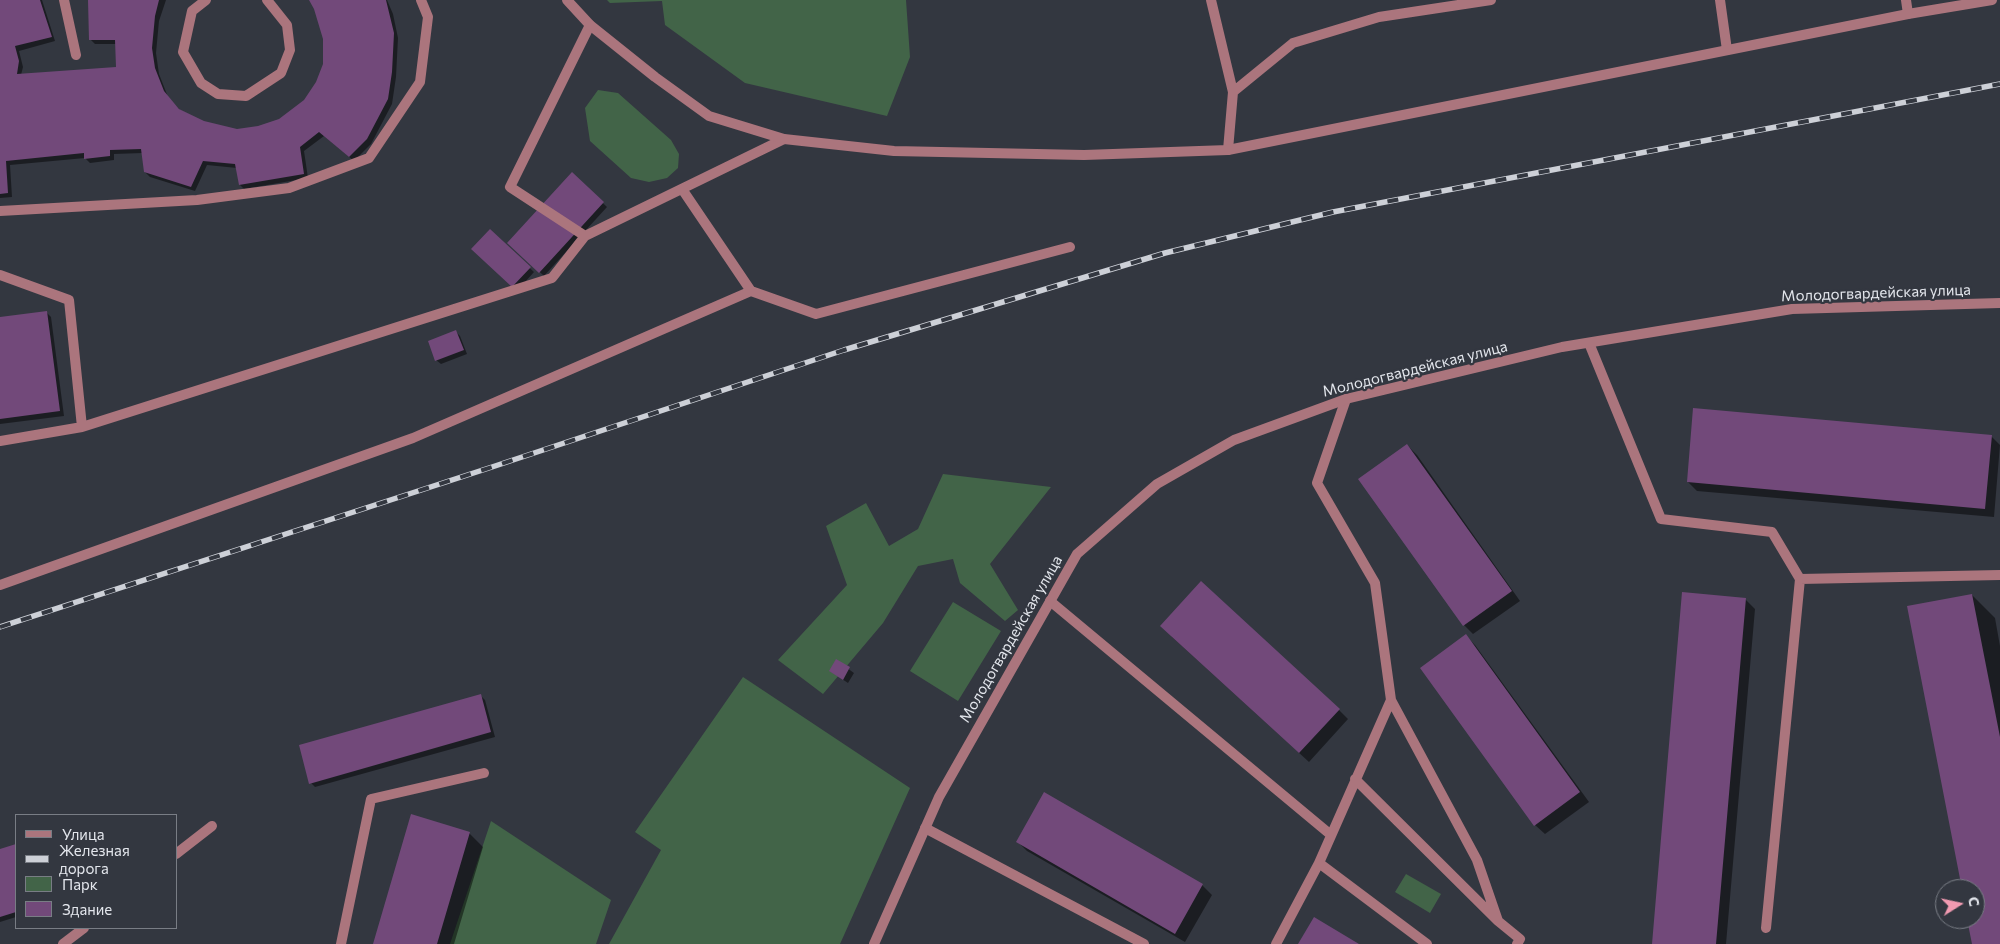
<!DOCTYPE html>
<html>
<head>
<meta charset="utf-8">
<style>
  body { margin:0 }
  #map { position:relative; width:2000px; height:944px; overflow:hidden; background:#333740; font-family:Commissioner,sans-serif }
  canvas { display:block }
  .legend { position:absolute; left:15px; top:814px; width:162px; height:115px; box-sizing:border-box; background:#333740; border:1px solid #797d85; margin:0; padding:6px 9px; list-style:none; font-size:15px; color:#e3e6ec }
  .legend li { display:flex; align-items:center; gap:10px; height:25px }
  .legend b { width:25px; border:1px solid #797d85 }
  .north { position:absolute; left:1935px; top:879px; width:50px; height:50px; box-sizing:border-box; background:#333740; border:1px solid #797d85; border-radius:50%; rotate:80deg; font-size:14px; font-weight:700; line-height:20px; text-align:center; color:#e3e6ec }
  .north::after { content:''; display:block; margin:auto; width:18px; height:22px; background:#f19ab1; clip-path:polygon(50% 0,100% 100%,50% 72%,0 100%) }
</style>
</head>
<body>
<div id="map">
<canvas width="2000" height="944"></canvas>
<ul class="legend">
<li><b style="height:6px;background:#ab757d"></b>Улица</li>
<li><b style="height:6px;background:#cdd0d7"></b>Железная дорога</li>
<li><b style="height:14px;background:#426448"></b>Парк</li>
<li><b style="height:14px;background:#72497a"></b>Здание</li>
</ul>
<div class="north">С</div>
</div>
<script>
const ctx = document.querySelector('canvas').getContext('2d');
ctx.lineJoin = 'round';
function fill(path, color) { ctx.fillStyle = color; ctx.fill(path, 'evenodd'); }
const shape = rows => new Path2D(rows.map(r => 'M' + r).join(''));
function strokePath(path, color, width, dash) { ctx.strokeStyle = color; ctx.lineWidth = width; ctx.lineCap = dash ? 'butt' : 'round'; ctx.setLineDash(dash || []); ctx.stroke(path); }
function write(font, color, halo, rows, align = 'center') {
  ctx.font = font + ' Commissioner,sans-serif'; ctx.lineWidth = 4.5; ctx.setLineDash([]); ctx.textBaseline = 'middle'; ctx.strokeStyle = halo; ctx.fillStyle = color; for (const [text, x, y, turn = 0] of rows) {
    ctx.save(); ctx.translate(x, y); ctx.rotate((+turn || 0) * Math.PI / 180); ctx.textAlign = isNaN(turn) ? turn : align; if (halo) ctx.strokeText(text, 0, 0); ctx.fillText(text, 0, 0); ctx.restore();
  }
}
const green = shape([
  [607,0,906,0,910,57,887,116,745,83,665,25,662,1,610,3],
  [598,90,618,93,671,140,679,154,678,168,667,178,649,182,631,178,590,141,585,108],
  [943,474,1051,487,990,564,1018,610,1005,621,960,583,953,559,918,566,883,623,823,694,778,660,847,585,826,526,866,503,889,546,918,529],
  [953,602,1001,631,958,701,910,671],
  [743,677,910,788,840,944,609,944,661,850,635,832],
  [491,821,611,900,596,944,450,944],
  [1406,874,1441,894,1430,913,1395,892]
]);
const shadow = shape([
  [0,0,42,0,55,41,19,51,23,67,21,75,118,68,117,44,95,44,90,39,89,0,166,0,159,21,156,53,159,74,168,97,180,110,204,122,237,130,259,127,280,120,305,101,317,83,324,64,325,39,316,8,311,0,387,0,393,14,398,38,396,77,392,104,371,144,354,161,324,136,304,151,308,178,244,189,240,185,237,168,207,165,195,191,150,177,145,172,143,153,114,154,114,160,90,163,85,158,10,165,12,197,0,198],
  [572,174,607,207,544,276,509,243],
  [490,231,534,272,517,291,473,249],
  [47,313,51,317,64,416,0,424,0,319],
  [456,332,460,336,467,354,441,364,436,360],
  [1991,436,2000,445,1994,517,1697,491,1688,482],
  [1407,445,1417,455,1520,601,1473,634,1464,625],
  [1972,595,1995,618,2000,646,2000,944,1973,944,1969,919,1975,919,1975,889,1963,889],
  [1745,599,1755,609,1726,944,1653,944],
  [1171,636,1339,710,1348,719,1309,762],
  [1466,636,1475,645,1589,802,1545,834,1535,825],
  [836,660,854,673,848,683,830,671],
  [480,695,485,700,495,737,315,787,311,783],
  [1045,794,1202,885,1212,895,1185,942,1027,851,1017,841],
  [469,833,483,847,454,944,374,944],
  [16,845,16,917,0,922,0,851]
]);
const building = shape([
  [0,0,40,0,52,37,15,46,19,61,17,74,116,67,115,40,89,40,88,0,159,0,155,16,152,48,155,68,164,91,179,109,204,121,237,129,258,126,279,119,304,100,316,82,323,64,323,39,314,9,309,0,386,0,394,33,392,72,388,99,367,139,349,157,319,132,300,147,304,174,239,185,235,164,203,161,191,187,144,172,141,149,110,150,110,156,84,159,84,153,6,161,8,193,0,194],
  [572,172,604,202,539,273,507,243],
  [490,229,531,267,512,287,471,249],
  [47,311,60,411,0,419,0,317],
  [456,330,464,350,435,361,428,341],
  [1693,408,1992,435,1985,509,1687,482],
  [1407,444,1512,591,1463,626,1358,479],
  [1201,581,1340,709,1299,753,1160,626],
  [1682,592,1746,598,1716,944,1652,944],
  [1972,594,2000,737,2000,944,1972,944,1967,919,1975,919,1975,889,1962,889,1907,606],
  [1466,634,1580,792,1534,826,1420,668],
  [836,659,850,667,843,680,829,671],
  [481,694,491,732,309,784,299,745],
  [1044,792,1203,884,1175,934,1016,842],
  [411,814,470,832,437,944,373,944],
  [16,844,16,912,0,917,0,849],
  [1314,917,1359,944,1298,944]
]);
const service = shape([
  [64,0,76,55],
  [206,0,192,11,183,52,201,83,218,94,246,96,281,73,290,50,287,25,267,0],
  [1211,0,1233,92,1228,150],
  [1720,0,1727,50],
  [1906,0,1908,14],
  [590,25,510,187,585,236,784,139],
  [1233,92,1293,43,1379,17,1491,0],
  [0,211,197,200,289,188,369,158,420,82,428,17,421,0],
  [0,275,69,300,82,427],
  [751,291,816,314,1070,247],
  [1589,343,1661,519,1772,532,1800,579,2000,575],
  [1346,399,1317,483,1375,583,1391,700,1319,863,1427,944],
  [0,441,82,427,552,278,585,236],
  [0,585,413,438,751,291,682,189],
  [1050,601,1331,835],
  [1355,779,1498,921,1477,860,1391,700],
  [925,828,1144,944],
  [176,854,212,826],
  [1498,921,1520,939,1517,944],
  [1766,928,1800,579],
  [63,944,84,928],
  [341,944,371,799,484,773],
  [1276,944,1319,863]
]);
const tertiary = shape([
  [567,0,590,25,655,77,709,116,784,139,894,151,1084,155,1228,150,1908,14,1992,0],
  [874,944,939,797,1077,554,1157,484,1234,440,1346,399,1562,347,1792,309,2000,303]
]);
const rail = shape([
  [0,627,492,467,844,350,1165,253,1333,212,2000,84]
]);
const streetNames = [
  ["Молодогвардейская улица",1876,293,-2],
  ["Молодогвардейская улица",1415,369,-14],
  ["Молодогвардейская улица",1011,639,-60]
];
fill(green, '#426448');
fill(shadow, '#0007');
fill(building, '#72497a');
strokePath(service, '#ab757d', 10);
strokePath(tertiary, '#ab757d', 10);
strokePath(rail, '#cdd0d7', 5.5);
strokePath(rail, '#333740', 4, [11]);
write('15px', '#e3e6ec', '#333740', streetNames);
</script>
</body>
</html>
